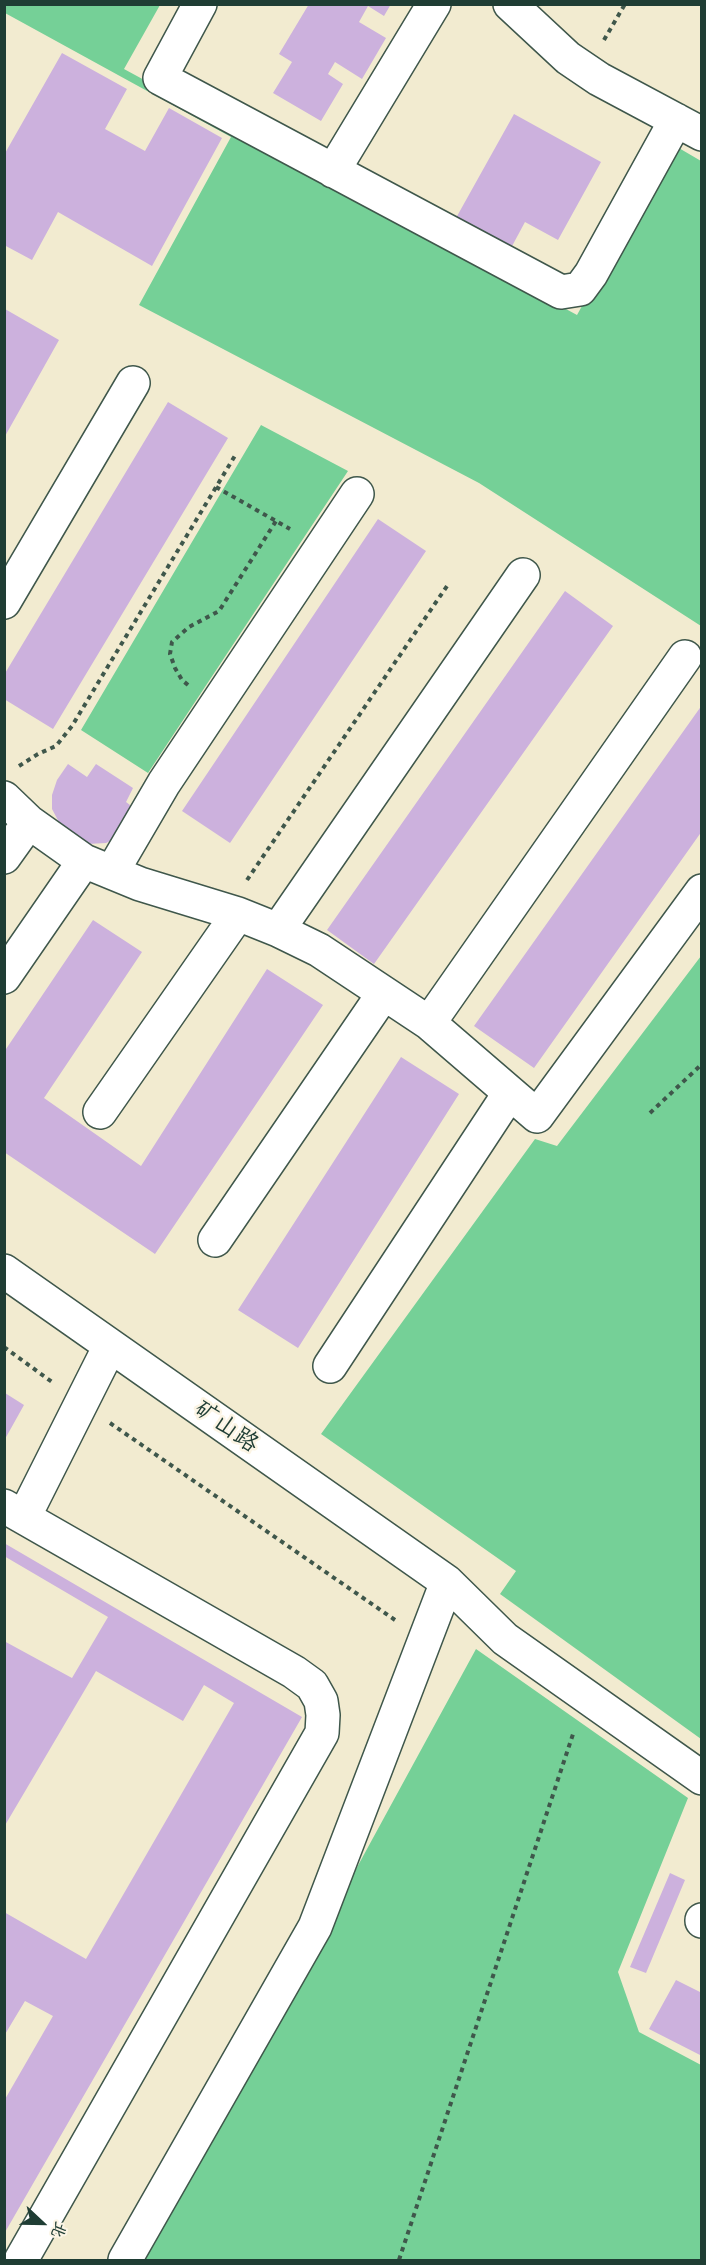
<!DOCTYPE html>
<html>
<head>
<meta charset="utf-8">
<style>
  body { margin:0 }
  #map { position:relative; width:706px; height:2265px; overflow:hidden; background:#f2ebd0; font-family:Caveat,"LXGW WenKai TC",sans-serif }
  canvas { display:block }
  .frame { position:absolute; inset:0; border:6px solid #1f3d34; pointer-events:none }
  .north { position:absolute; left:12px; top:2193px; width:60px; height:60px; -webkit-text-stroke:4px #fcf5e5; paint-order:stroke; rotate:112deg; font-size:16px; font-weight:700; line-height:24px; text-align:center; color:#1f3d34 }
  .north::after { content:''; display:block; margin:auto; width:21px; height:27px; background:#1f3d34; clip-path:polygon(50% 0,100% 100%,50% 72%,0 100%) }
</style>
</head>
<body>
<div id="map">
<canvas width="706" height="2265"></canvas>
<div class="frame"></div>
<div class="north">北</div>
</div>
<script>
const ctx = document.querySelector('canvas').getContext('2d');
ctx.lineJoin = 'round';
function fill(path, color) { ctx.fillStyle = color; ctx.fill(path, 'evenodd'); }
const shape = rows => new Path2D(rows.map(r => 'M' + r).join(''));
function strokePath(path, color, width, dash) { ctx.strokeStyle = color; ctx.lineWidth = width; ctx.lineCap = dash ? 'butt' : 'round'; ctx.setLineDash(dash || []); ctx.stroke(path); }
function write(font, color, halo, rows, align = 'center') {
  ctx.font = font + ' Caveat,"LXGW WenKai TC",sans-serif'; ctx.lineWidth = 5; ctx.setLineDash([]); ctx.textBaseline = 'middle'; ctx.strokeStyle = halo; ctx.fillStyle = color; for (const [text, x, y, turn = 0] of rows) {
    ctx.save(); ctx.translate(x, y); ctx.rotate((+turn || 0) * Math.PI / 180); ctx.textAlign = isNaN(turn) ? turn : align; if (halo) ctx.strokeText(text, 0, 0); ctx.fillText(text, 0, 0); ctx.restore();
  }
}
const green = shape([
  [5,5,160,5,124,69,577,315,672,144,701,161,701,626,479,483,139,305,231,137,5,13],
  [261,425,348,471,148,773,81,730],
  [701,956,701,1739,500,1594,516,1571,321,1434,535,1139,557,1146],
  [476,1649,688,1798,618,1972,639,2032,701,2065,701,2260,143,2260]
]);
const building = shape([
  [309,4,391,4,384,16,368,6,359,22,386,38,362,79,335,62,328,74,343,84,321,121,273,93,292,62,279,54],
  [62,53,127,89,105,129,145,151,169,108,222,138,152,266,58,212,32,260,4,245,4,155],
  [514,114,601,162,558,240,525,222,511,248,456,218],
  [5,309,59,340,4,438,4,310],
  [168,402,228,438,53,729,4,699,4,675],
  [378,519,426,551,230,843,182,811],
  [565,591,613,626,374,964,327,930],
  [702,705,702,831,534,1068,474,1026],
  [68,764,87,777,96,764,133,788,126,802,138,811,120,836,106,843,88,844,61,826,52,809,52,795,57,780],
  [93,920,142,952,44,1098,141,1166,267,969,323,1005,155,1254,4,1152,4,1052],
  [401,1057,459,1094,298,1348,238,1310],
  [5,1393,24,1405,5,1439],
  [4,1543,302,1717,4,2234,4,2101,53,2016,25,2001,4,2036,4,1912,86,1959,234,1703,204,1685,183,1721,96,1671,4,1827,4,1641,72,1678,108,1617,4,1556],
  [670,1873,685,1880,646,1973,630,1967],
  [676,1980,702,1993,702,2056,649,2029]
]);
const path = shape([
  [604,40,625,4],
  [216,487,290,529],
  [188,685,182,680,175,668,170,654,172,642,189,627,219,611,276,521],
  [19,766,38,754,56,746,72,726,236,454],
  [247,880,447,586],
  [650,1113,702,1064],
  [4,1347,52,1382],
  [110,1423,395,1620],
  [399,2260,574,1731]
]);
const minor = shape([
  [200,4,160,78,561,292,580,289,591,274,676,120],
  [510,4,568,58,599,79,702,134],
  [333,171,434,4],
  [4,602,133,383],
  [4,798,29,822,84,861,140,884,238,914,278,930,319,950,429,1023,537,1116,702,891],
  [4,857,29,822],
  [112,872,164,783,357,494],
  [278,930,523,575],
  [4,977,84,861],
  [429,1023,685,657],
  [100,1112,238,914],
  [215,1240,384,993],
  [4,1271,447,1582,505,1639,702,1778],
  [330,1366,509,1094],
  [4,1506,294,1672,312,1685,321,1701,323,1715,322,1733,21,2260],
  [24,1517,110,1346],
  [702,1920,702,1921],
  [125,2260,315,1927,447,1582]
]);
const streetNames = [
  ["矿山路",226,1427,35]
];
fill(green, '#75d097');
fill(building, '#ccb1dd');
strokePath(minor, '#3f574b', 36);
strokePath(path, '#3f574b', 4, [4.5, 4.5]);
strokePath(minor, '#fff', 33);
write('24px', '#1f3d34', '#fcf5e5', streetNames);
</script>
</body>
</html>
